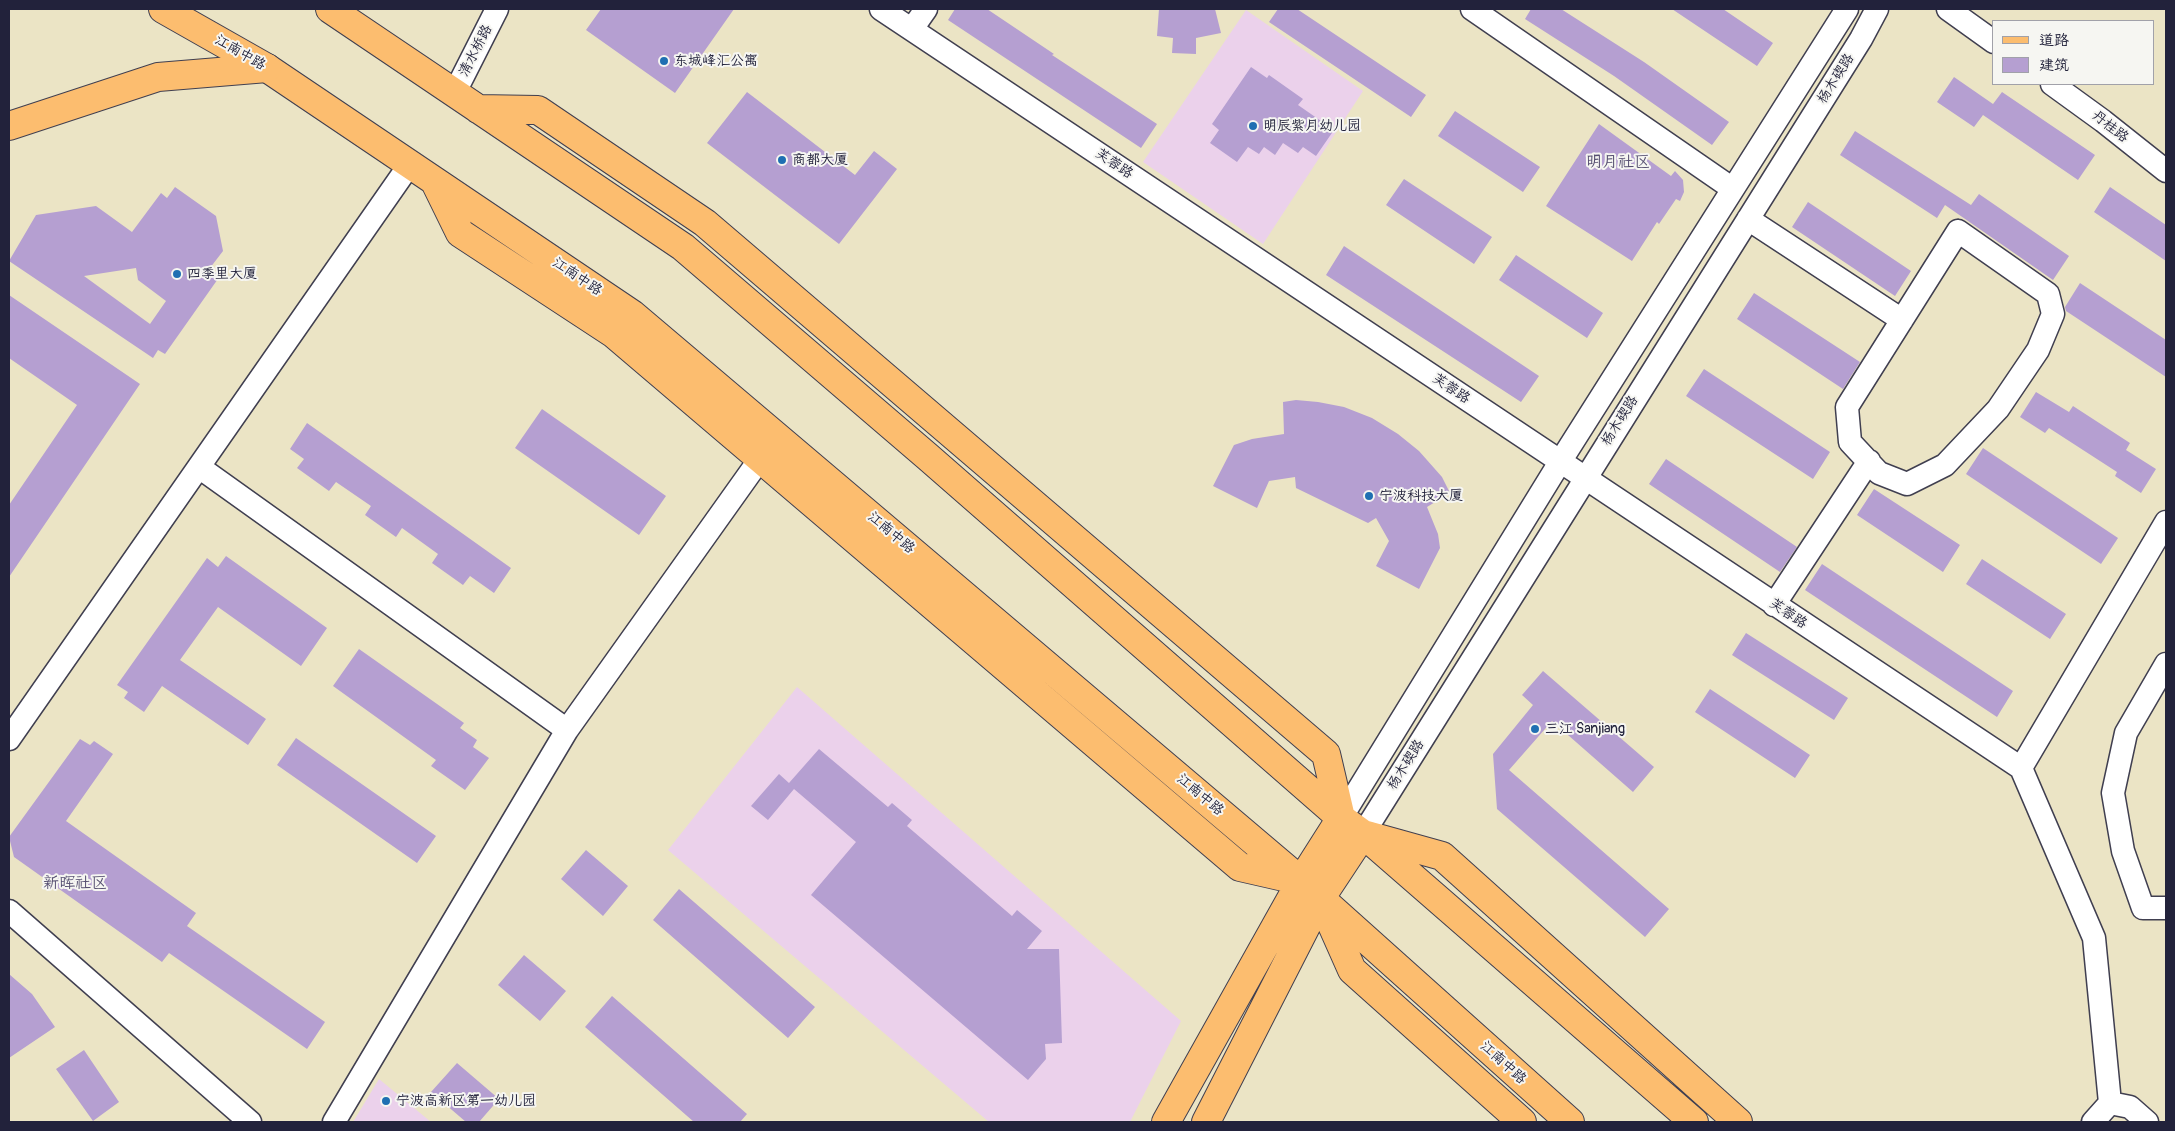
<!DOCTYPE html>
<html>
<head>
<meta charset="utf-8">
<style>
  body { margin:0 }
  #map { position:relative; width:2175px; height:1131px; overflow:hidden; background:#ebe4c5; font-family:Pangolin,"LXGW WenKai TC",sans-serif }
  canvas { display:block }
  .frame { position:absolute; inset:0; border:10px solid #22223b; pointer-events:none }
  .legend { position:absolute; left:1992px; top:20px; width:162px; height:65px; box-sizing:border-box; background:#f6f6f2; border:1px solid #a1a1a9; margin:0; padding:6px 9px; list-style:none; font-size:15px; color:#22223b }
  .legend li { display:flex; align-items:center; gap:10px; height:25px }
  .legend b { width:25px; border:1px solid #a1a1a9 }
</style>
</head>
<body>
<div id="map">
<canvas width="2175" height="1131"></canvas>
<div class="frame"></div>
<ul class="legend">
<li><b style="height:6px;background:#fcbd6f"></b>道路</li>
<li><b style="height:14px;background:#b59fd1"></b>建筑</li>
</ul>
</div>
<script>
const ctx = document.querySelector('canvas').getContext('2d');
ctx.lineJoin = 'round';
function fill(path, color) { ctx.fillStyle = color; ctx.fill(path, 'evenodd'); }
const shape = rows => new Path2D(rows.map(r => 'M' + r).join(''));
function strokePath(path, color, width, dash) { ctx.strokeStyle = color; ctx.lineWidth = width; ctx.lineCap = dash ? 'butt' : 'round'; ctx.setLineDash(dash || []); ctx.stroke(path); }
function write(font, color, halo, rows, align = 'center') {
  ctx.font = font + ' Pangolin,"LXGW WenKai TC",sans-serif'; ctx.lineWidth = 4; ctx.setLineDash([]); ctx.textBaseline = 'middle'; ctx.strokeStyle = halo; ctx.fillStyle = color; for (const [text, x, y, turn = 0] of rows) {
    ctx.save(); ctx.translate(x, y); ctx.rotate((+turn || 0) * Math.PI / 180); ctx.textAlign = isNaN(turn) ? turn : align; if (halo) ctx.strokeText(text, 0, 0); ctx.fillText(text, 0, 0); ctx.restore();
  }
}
const built = shape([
  [1246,10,1363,91,1263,244,1143,162],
  [797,687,1181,1021,1130,1122,989,1122,668,850],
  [379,1079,431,1122,353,1122]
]);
const building = shape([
  [601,9,734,9,675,93,586,30],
  [955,9,987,9,1054,54,1052,55,1157,124,1141,148,948,20],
  [1159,9,1215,9,1221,33,1196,38,1196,54,1172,53,1173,38,1157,36],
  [1278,9,1297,9,1426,95,1411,117,1269,22],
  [1531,9,1561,9,1644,62,1729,122,1712,145,1614,76,1525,19],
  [1672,9,1723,9,1773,43,1757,66],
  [1251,67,1267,78,1269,75,1303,99,1298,105,1334,130,1316,156,1303,147,1298,153,1283,143,1275,155,1264,147,1259,154,1248,147,1237,162,1210,143,1219,130,1212,124],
  [1954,77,1993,104,2002,92,2095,155,2078,180,1983,115,1974,127,1937,102],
  [747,92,855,175,874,151,897,169,839,244,707,143],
  [1455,111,1540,167,1523,192,1438,136],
  [1599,124,1671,176,1675,171,1683,180,1684,192,1680,201,1676,199,1659,224,1657,222,1632,261,1546,206],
  [1855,131,1971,205,1979,194,2069,256,2053,280,1945,205,1937,218,1840,155],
  [1404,179,1492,237,1474,264,1386,205],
  [175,187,216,216,223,251,210,268,220,276,165,354,158,350,153,358,9,261,36,215,96,206,132,232,161,193,167,198],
  [136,268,138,280,166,301,150,324,84,276],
  [2110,187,2166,225,2166,261,2094,212],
  [1808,202,1911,271,1895,296,1792,227],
  [1344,246,1539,376,1521,402,1326,275],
  [1516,255,1603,313,1587,338,1499,280],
  [2080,283,2166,340,2166,377,2066,311,2065,307],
  [1754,293,1860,362,1843,389,1737,319],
  [9,295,140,384,9,577,9,505,77,405,9,358],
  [1704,369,1830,452,1813,479,1686,396],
  [2036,392,2069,412,2073,406,2130,443,2126,450,2156,469,2141,493,2115,476,2117,472,2049,428,2045,433,2020,417],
  [1296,400,1318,402,1344,407,1372,418,1398,434,1419,451,1442,477,1450,493,1427,507,1438,534,1440,548,1419,589,1376,566,1389,541,1376,518,1368,523,1296,488,1295,477,1269,481,1257,508,1213,486,1234,445,1252,439,1284,434,1283,402],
  [542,409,666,496,639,535,515,448],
  [307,423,511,568,494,593,470,576,463,585,432,563,438,554,402,528,396,537,365,515,371,506,336,482,329,491,297,468,304,459,290,449],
  [1983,448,2118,538,2101,564,1966,474],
  [1666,459,1797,547,1780,572,1649,484],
  [1874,489,1960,545,1943,572,1857,515],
  [226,556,327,628,301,666,218,607,180,660,266,719,248,745,162,686,144,712,124,698,128,692,117,685,207,558,218,567],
  [1982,559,2066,614,2050,639,1966,584],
  [1822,564,2013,691,1997,717,1805,590],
  [1746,633,1848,698,1834,720,1732,655],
  [359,649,464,723,460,728,477,740,473,747,489,758,465,790,431,766,436,760,333,686],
  [1543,671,1654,767,1633,792,1552,721,1509,770,1669,909,1645,937,1497,809,1493,754,1533,705,1522,695],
  [1710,689,1810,755,1795,778,1695,712],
  [296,738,436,836,417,863,277,765],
  [80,739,90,745,94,741,113,754,66,821,196,913,187,926,325,1022,307,1049,169,953,162,962,14,857,9,837],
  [819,749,888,807,892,803,912,820,907,826,1012,916,1017,910,1042,931,1027,949,1059,949,1062,1043,1045,1044,1046,1059,1028,1080,811,895,856,842,794,789,768,820,751,806,779,774,789,783],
  [586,850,628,886,603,916,561,879],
  [679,889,815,1007,788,1038,653,920],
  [524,955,566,991,540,1021,498,985],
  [9,974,32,994,55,1027,9,1058],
  [612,996,747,1114,740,1122,694,1122,585,1027],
  [84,1050,119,1102,93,1121,56,1069],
  [457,1063,499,1099,479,1122,466,1122,431,1092]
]);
const minor = shape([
  [881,9,2021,768],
  [1472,9,1733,189],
  [1948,9,1994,42],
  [912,29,926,9],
  [2052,84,2103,121,2166,171],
  [455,92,497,9],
  [1748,219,1902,320],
  [1958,231,2048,294,2053,314,2038,350,1998,409,1945,465,1907,484,1879,473,1850,442,1847,407,1958,231],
  [199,467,567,730],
  [1774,605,1869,461],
  [2166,664,2126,733,2113,793,2123,851,2143,908,2166,908],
  [9,739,410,164],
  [2021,768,2094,938,2110,1103,2093,1122],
  [2021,768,2166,522],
  [1341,818,1560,462,1847,9],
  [1363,834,1861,39,1877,9],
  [9,911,250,1122],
  [2110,1103,2130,1107,2147,1122],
  [334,1122,567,730,760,459]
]);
const major = shape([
  [163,9,267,68,632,314,1301,881,1570,1122],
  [330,9,683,247,928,457,1341,818,1363,834,1694,1122],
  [478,109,538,110,705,223,1326,754,1341,818,1301,881,1166,1122],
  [435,182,460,233,614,334,1240,867,1297,880],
  [1324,907,1352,970,1522,1122],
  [1206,1122,1320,899,1363,834,1442,856,1738,1122]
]);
const highway = shape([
  [9,126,158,77,267,68]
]);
const markers = [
  [664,61,5,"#1f6fb2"],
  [1253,126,5,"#1f6fb2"],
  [782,160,5,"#1f6fb2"],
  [177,274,5,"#1f6fb2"],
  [1369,496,5,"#1f6fb2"],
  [1535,729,5,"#1f6fb2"],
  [386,1101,5,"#1f6fb2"]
];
const streetNames = [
  ["清水桥路",476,51,-63],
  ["江南中路",240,53,30],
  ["杨木碶路",1836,79,-58],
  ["丹桂路",2110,127,38],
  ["芙蓉路",1114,164,34],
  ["江南中路",577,277,34],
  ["芙蓉路",1451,389,34],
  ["杨木碶路",1620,421,-58],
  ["江南中路",891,533,40],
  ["芙蓉路",1788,614,34],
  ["杨木碶路",1406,765,-58],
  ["江南中路",1200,795,40],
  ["江南中路",1503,1063,42]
];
const poiNames = [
  ["东城峰汇公寓",674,61],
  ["明辰紫月幼儿园",1263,126],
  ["商都大厦",792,160],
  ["四季里大厦",187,274],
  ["宁波科技大厦",1379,496],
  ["三江 Sanjiang",1545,729],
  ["宁波高新区第一幼儿园",396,1101]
];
const quarterNames = [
  ["明月社区",1618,163],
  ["新晖社区",75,884]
];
fill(built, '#ebd1eb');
fill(building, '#b59fd1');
strokePath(minor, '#403f50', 25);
strokePath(major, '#403f50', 30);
strokePath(highway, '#403f50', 30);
strokePath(minor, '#fff', 22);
strokePath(major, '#fcbd6f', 28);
strokePath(highway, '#fcbd6f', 28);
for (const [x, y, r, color] of markers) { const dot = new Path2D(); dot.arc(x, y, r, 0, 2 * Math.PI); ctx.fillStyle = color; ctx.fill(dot); strokePath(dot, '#f6f6f2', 2); }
write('14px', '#22223b', '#f6f6f2', streetNames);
write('14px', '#22223b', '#f6f6f2', poiNames, 'left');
write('16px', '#554e70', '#f6f6f2', quarterNames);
</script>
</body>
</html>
